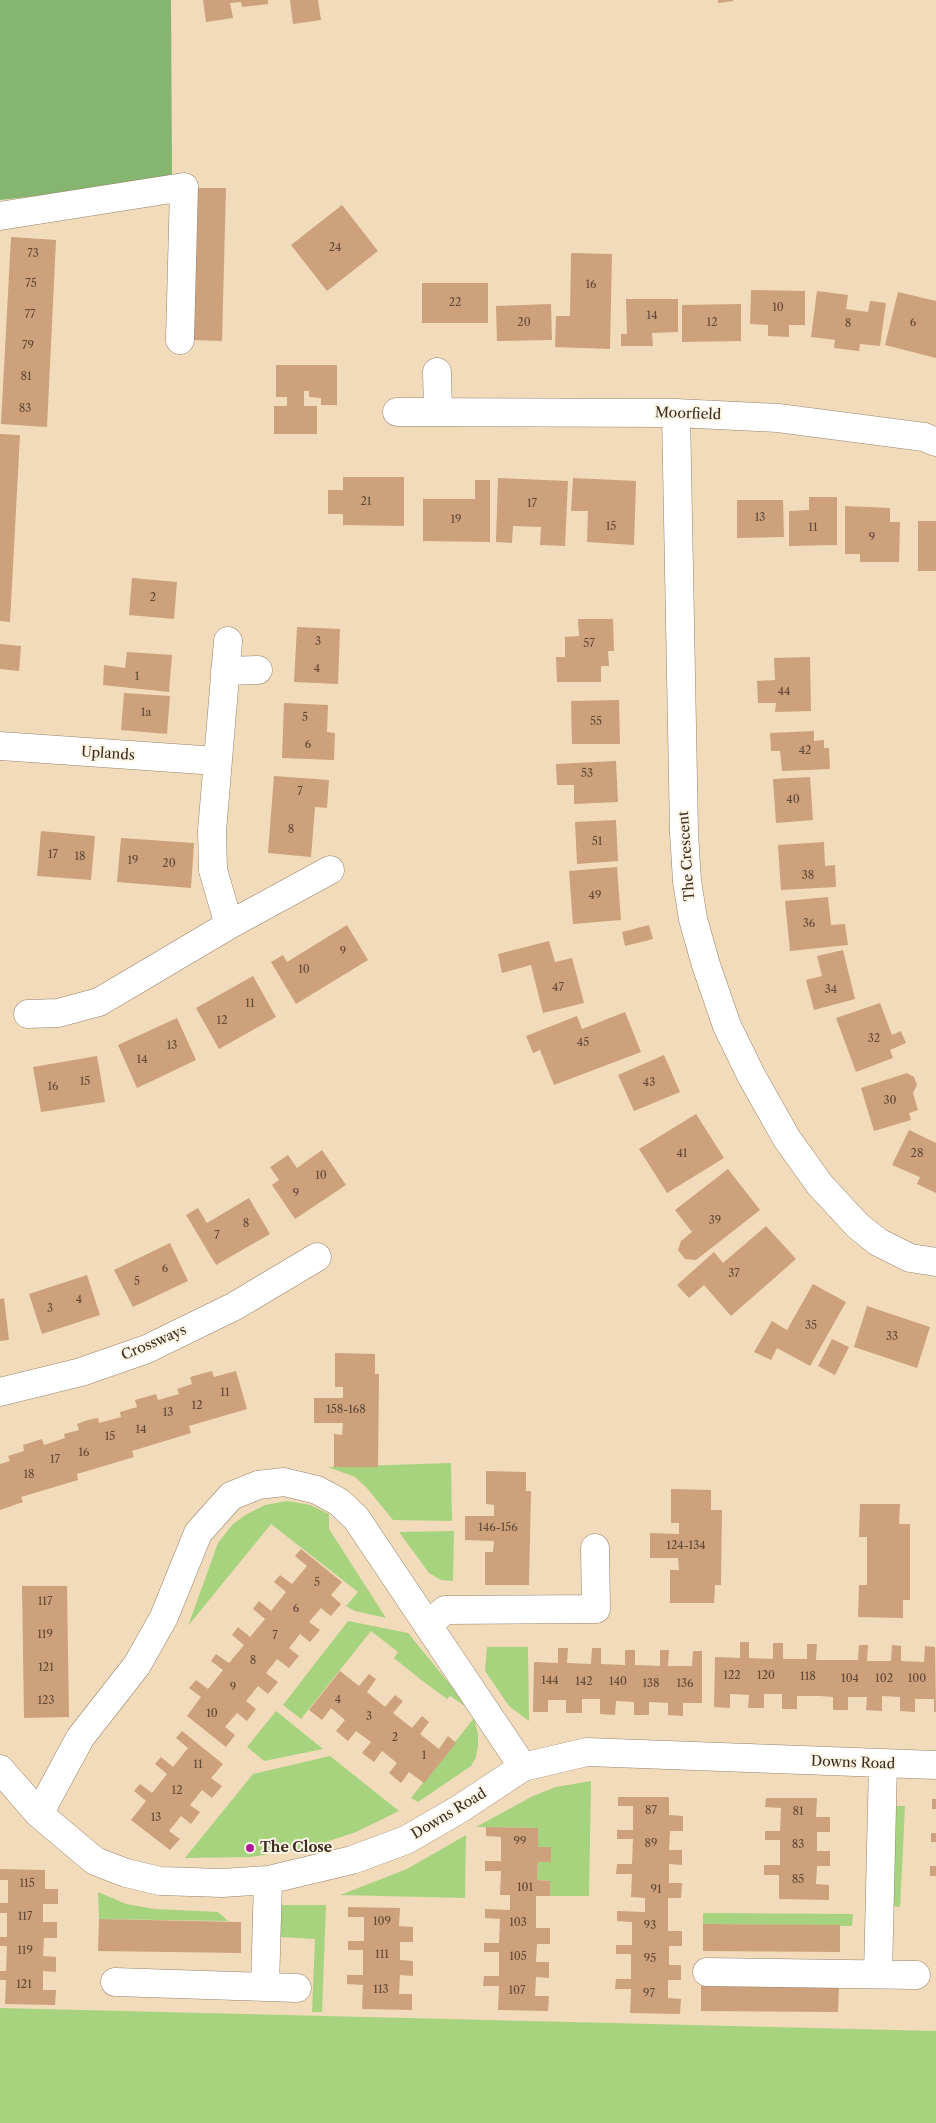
<!DOCTYPE html>
<html>
<head>
<meta charset="utf-8">
<style>
  body { margin:0 }
  canvas { display:block; background:#f1dbba }
</style>
</head>
<body>
<canvas width="936" height="2123"></canvas>
<script>
const ctx = document.querySelector('canvas').getContext('2d');
ctx.lineJoin = 'round';
function fill(path, color) { ctx.fillStyle = color; ctx.fill(path, 'evenodd'); }
const shape = rows => new Path2D(rows.map(r => 'M' + r).join(''));
function strokePath(path, color, width, dash) { ctx.strokeStyle = color; ctx.lineWidth = width; ctx.lineCap = dash ? 'butt' : 'round'; ctx.setLineDash(dash || []); ctx.stroke(path); }
function write(font, color, halo, rows, align = 'center') {
  ctx.font = font + ' "Libre Caslon Text",serif'; ctx.lineWidth = 4; ctx.setLineDash([]); ctx.textBaseline = 'middle'; ctx.strokeStyle = halo; ctx.fillStyle = color; for (const [text, x, y, turn = 0] of rows) {
    ctx.save(); ctx.translate(x, y); ctx.rotate((+turn || 0) * Math.PI / 180); ctx.textAlign = isNaN(turn) ? turn : align; if (halo) ctx.strokeText(text, 0, 0); ctx.fillText(text, 0, 0); ctx.restore();
  }
}
const green = shape([
  [451,1463,452,1521,393,1520,366,1487,355,1477,328,1467],
  [287,1501,310,1505,329,1514,329,1529,386,1618,355,1611,346,1606,358,1592,271,1524,188,1626,218,1543,233,1524,247,1514,265,1505],
  [454,1531,453,1581,441,1580,429,1573,399,1532],
  [348,1621,408,1633,471,1710,450,1696,447,1699,420,1679,394,1658,398,1652,371,1631,301,1719,283,1705],
  [487,1647,528,1647,529,1721,509,1706,485,1671],
  [276,1711,323,1749,264,1761,247,1747],
  [474,1718,478,1734,478,1746,476,1757,471,1766,418,1802,411,1798],
  [330,1756,399,1811,356,1832,311,1847,251,1857,185,1858,253,1774],
  [591,1781,589,1896,550,1896,550,1881,537,1880,538,1862,551,1847,538,1847,538,1828,476,1827,533,1796,556,1787],
  [896,1806,905,1806,900,1907,892,1906],
  [466,1835,465,1898,340,1895,407,1869],
  [98,1892,126,1904,155,1909,218,1912,228,1921,99,1919],
  [281,1905,326,1905,322,2012,312,2012,315,1939,279,1937],
  [703,1913,853,1914,852,1926,703,1924],
  [0,2008,936,2031,936,2123,0,2123]
]);
const forest = shape([
  [0,0,171,0,172,181,0,200]
]);
const building = shape([
  [203,0,268,0,268,4,242,7,241,2,230,3,233,18,206,22],
  [290,0,318,0,321,20,293,24],
  [718,0,733,0,733,1,718,3],
  [197,188,226,188,222,341,193,340],
  [342,205,378,251,327,291,291,245],
  [11,237,56,240,47,427,1,424],
  [571,253,612,254,610,349,555,347,556,316,570,316],
  [422,283,488,283,488,323,422,323],
  [751,290,805,291,805,325,789,325,789,337,768,336,768,325,750,324],
  [817,291,848,295,846,309,868,312,870,301,886,303,880,346,860,344,859,351,834,348,835,340,811,337],
  [898,292,936,301,936,358,885,345],
  [626,299,678,299,678,332,652,333,653,346,621,346,621,334,627,334],
  [551,304,552,340,497,341,496,306],
  [741,304,741,341,682,342,682,305],
  [276,365,337,365,337,405,321,405,321,398,309,397,309,391,304,391,304,406,317,406,317,434,274,434,274,406,287,406,287,397,276,397],
  [0,434,20,435,10,622,0,621],
  [343,477,404,477,404,526,343,525,343,514,328,514,328,490,343,490],
  [498,478,568,481,565,546,540,545,541,527,513,526,512,543,496,542],
  [573,478,636,481,634,545,587,542,588,511,571,511],
  [475,480,490,480,490,542,423,541,423,499,475,499],
  [809,497,837,497,837,545,789,546,789,511,809,510],
  [737,500,783,500,784,537,737,538],
  [845,506,890,508,890,522,900,522,899,562,860,562,860,554,845,554],
  [918,521,936,521,936,571,918,571],
  [132,578,177,582,174,619,129,615],
  [578,619,613,619,614,651,608,651,609,666,601,666,601,682,557,682,556,657,565,657,565,637,579,636],
  [297,627,340,629,338,684,294,682],
  [0,644,21,646,19,671,0,669],
  [127,652,172,655,169,692,103,685,104,665,125,668],
  [810,657,811,711,775,712,776,703,758,703,757,681,775,680,774,658],
  [124,693,170,696,167,734,121,730],
  [619,700,620,744,572,744,571,701],
  [284,703,328,705,327,732,335,733,334,760,282,758],
  [814,731,814,741,824,740,824,748,829,748,830,769,782,771,780,751,771,751,770,733],
  [616,761,618,802,574,804,574,785,557,785,556,764],
  [274,776,329,780,327,808,315,807,311,857,268,853],
  [810,777,813,820,776,823,773,779],
  [616,820,618,861,577,864,575,822],
  [41,831,95,836,91,880,37,876],
  [121,838,194,843,191,888,117,882],
  [824,842,825,866,835,865,836,887,781,890,778,845],
  [617,867,621,920,573,924,569,871],
  [828,897,831,925,845,924,848,945,790,951,785,901],
  [347,925,368,960,296,1004,271,962,283,955,287,962],
  [649,925,653,939,625,946,622,932],
  [549,941,555,962,572,958,584,1003,543,1013,531,965,502,973,498,954],
  [843,950,855,999,814,1010,806,980,822,976,817,956],
  [253,976,276,1017,219,1049,196,1008],
  [880,1003,892,1035,901,1031,906,1043,890,1050,893,1058,856,1072,836,1018],
  [625,1012,641,1052,554,1085,540,1050,533,1053,526,1036,577,1016,582,1029],
  [177,1018,196,1060,137,1088,118,1045],
  [664,1055,680,1092,634,1111,618,1075],
  [97,1056,105,1102,41,1112,33,1067],
  [907,1073,914,1077,917,1085,913,1093,918,1110,909,1113,911,1120,874,1131,861,1088],
  [696,1114,724,1158,667,1193,639,1149],
  [909,1130,936,1143,936,1193,917,1184,920,1177,892,1165],
  [322,1150,346,1185,295,1219,272,1185,279,1180,270,1167,288,1155,297,1168],
  [728,1169,760,1210,696,1260,685,1259,678,1250,681,1241,692,1232,675,1210],
  [249,1198,270,1234,216,1265,186,1215,198,1208,207,1223],
  [766,1226,796,1259,731,1316,704,1285,689,1298,677,1285,714,1252,723,1263],
  [170,1243,188,1281,133,1307,114,1270],
  [87,1275,100,1315,42,1334,29,1294],
  [813,1284,846,1302,810,1366,777,1348,771,1360,754,1352,772,1321,787,1330],
  [4,1298,9,1340,0,1341,0,1299],
  [867,1306,930,1327,917,1368,854,1347],
  [832,1339,849,1347,835,1375,818,1366],
  [335,1353,375,1354,375,1374,379,1374,378,1467,334,1467,334,1434,342,1435,343,1423,314,1423,314,1398,343,1398,343,1387,335,1387],
  [212,1371,214,1377,236,1371,247,1409,189,1426,191,1433,132,1451,134,1457,77,1474,78,1480,21,1497,23,1502,0,1510,0,1464,10,1461,8,1456,24,1451,23,1445,42,1439,44,1445,65,1438,64,1434,79,1430,77,1424,88,1420,98,1418,99,1423,121,1417,120,1412,137,1407,135,1400,156,1394,158,1400,179,1394,177,1389,192,1384,190,1377],
  [486,1471,526,1472,526,1491,531,1491,529,1585,485,1585,485,1552,493,1552,494,1541,465,1540,465,1516,494,1516,494,1505,486,1504],
  [671,1489,711,1490,711,1510,722,1510,721,1585,715,1585,714,1603,670,1603,670,1570,679,1570,678,1558,650,1558,650,1533,679,1534,679,1523,671,1523],
  [860,1504,900,1504,899,1524,910,1524,910,1600,903,1600,903,1618,858,1617,859,1585,867,1585,867,1537,859,1537],
  [301,1549,342,1582,331,1595,341,1604,331,1616,321,1608,309,1622,320,1630,310,1642,300,1634,289,1648,299,1656,289,1668,277,1659,266,1673,278,1682,268,1694,258,1686,246,1701,256,1709,247,1721,237,1713,225,1727,235,1735,226,1747,187,1716,201,1697,189,1688,196,1680,208,1689,223,1670,211,1661,216,1654,229,1663,244,1645,232,1635,238,1627,250,1637,265,1619,253,1609,259,1601,271,1611,286,1592,274,1582,280,1575,292,1584,307,1566,295,1556],
  [22,1586,67,1586,69,1717,24,1718],
  [740,1642,749,1642,749,1658,773,1659,773,1643,783,1643,783,1659,807,1659,807,1644,817,1644,816,1660,858,1660,859,1645,868,1645,867,1661,891,1661,892,1645,901,1646,901,1661,924,1662,925,1646,935,1647,936,1712,934,1712,934,1699,915,1699,915,1712,900,1711,900,1697,882,1696,882,1711,866,1710,867,1697,848,1697,848,1710,833,1710,833,1697,820,1696,797,1696,797,1709,782,1709,782,1694,764,1694,764,1708,748,1708,749,1695,730,1694,730,1708,714,1707,715,1657,740,1658],
  [558,1648,568,1648,567,1663,591,1664,592,1648,601,1648,601,1664,625,1665,625,1650,635,1650,635,1665,660,1666,660,1650,669,1650,668,1666,692,1666,693,1651,702,1651,702,1703,683,1703,683,1716,668,1715,668,1703,649,1702,649,1715,634,1715,634,1702,616,1701,615,1715,600,1714,600,1699,582,1699,582,1713,566,1713,566,1700,548,1700,548,1712,533,1712,534,1662,558,1663],
  [340,1671,359,1686,369,1674,376,1679,367,1692,385,1707,395,1695,403,1701,393,1713,412,1728,422,1716,429,1722,420,1734,439,1749,448,1736,456,1743,424,1783,409,1772,401,1783,389,1773,397,1763,382,1751,374,1762,362,1753,371,1742,356,1731,348,1741,336,1731,345,1720,331,1708,322,1720,309,1710],
  [182,1731,223,1764,211,1778,222,1786,212,1798,202,1790,190,1805,200,1812,191,1824,181,1816,169,1831,180,1839,170,1850,131,1820,146,1801,134,1791,140,1784,152,1793,167,1774,155,1764,161,1757,173,1767,188,1748,176,1738],
  [618,1797,669,1797,669,1815,683,1816,683,1831,670,1831,669,1850,682,1850,682,1865,669,1864,669,1883,682,1883,681,1898,668,1898,668,1931,682,1931,682,1946,669,1946,669,1965,681,1965,681,1980,668,1980,668,1998,681,1999,680,2014,630,2013,631,1989,615,1989,616,1979,631,1979,631,1954,616,1954,616,1945,632,1945,632,1922,617,1921,617,1911,645,1912,645,1898,631,1897,632,1874,616,1874,617,1864,632,1864,633,1839,617,1839,617,1830,633,1830,633,1806,618,1806],
  [766,1798,817,1798,816,1817,830,1817,830,1832,817,1832,817,1851,830,1851,830,1866,817,1866,816,1884,829,1885,829,1900,779,1899,779,1875,764,1875,764,1865,780,1865,780,1840,765,1840,765,1831,780,1831,781,1808,765,1807],
  [932,1799,936,1799,936,1809,932,1809],
  [486,1827,538,1828,538,1847,551,1847,551,1862,538,1862,537,1880,550,1881,550,1896,536,1896,536,1928,550,1928,550,1944,537,1944,536,1962,549,1962,549,1978,536,1977,535,1996,549,1996,548,2011,498,2010,499,1986,483,1986,484,1976,499,1976,499,1952,484,1952,484,1943,499,1943,500,1919,485,1918,485,1909,510,1910,510,1895,500,1895,501,1871,485,1871,485,1861,501,1861,501,1837,486,1836],
  [931,1833,936,1833,936,1842,931,1842],
  [930,1866,936,1866,936,1876,930,1876],
  [0,1869,45,1870,45,1889,58,1889,58,1904,43,1904,43,1922,57,1922,57,1938,44,1938,43,1956,56,1957,56,1972,43,1971,43,1990,56,1990,55,2005,5,2004,6,1980,0,1980,0,1971,6,1971,7,1946,0,1946,0,1937,7,1937,7,1913,0,1913,0,1903,8,1903,8,1880,0,1880],
  [348,1907,400,1908,399,1926,413,1927,413,1942,400,1942,400,1960,413,1961,413,1976,400,1975,399,1994,412,1994,412,2010,362,2009,363,1985,347,1984,347,1975,363,1975,363,1950,348,1950,348,1941,364,1941,364,1917,348,1917],
  [99,1919,241,1922,241,1953,98,1951],
  [703,1924,840,1925,840,1952,703,1951],
  [701,1984,839,1985,838,2012,701,2011]
]);
const minor = shape([
  [0,216,184,187,180,340],
  [437,372,438,412],
  [397,412,676,413,778,418,924,437,936,442],
  [676,413,684,832,687,881,693,919,706,965,727,1026,752,1077,787,1139,820,1185,858,1226,878,1242,910,1258,936,1262],
  [228,641,212,831,213,870,229,925],
  [225,671,258,670],
  [0,746,217,761],
  [28,1014,58,1013,99,1002,229,925,330,870],
  [0,1392,81,1372,147,1349,235,1306,317,1257],
  [428,1625,445,1610,596,1609,595,1548],
  [0,1769,39,1814,95,1861,126,1873,160,1881,222,1883,268,1880,352,1860,406,1840,458,1810,523,1767,587,1752,936,1765],
  [39,1814,80,1738,137,1665,164,1617,198,1533,231,1496,258,1485,284,1482,317,1490,339,1502,356,1518,523,1767],
  [707,1972,916,1975],
  [878,1974,883,1764],
  [115,1982,297,1988],
  [265,1987,268,1880]
]);
const markers = [
  [250,1848,5,"#b5179e"]
];
const numberNames = [
  ["24",335,248],
  ["73",33,254],
  ["75",31,284],
  ["16",591,285],
  ["22",455,303],
  ["10",778,308],
  ["77",30,315],
  ["14",652,316],
  ["20",524,323],
  ["12",712,323],
  ["6",913,323],
  ["8",848,324],
  ["79",28,346],
  ["81",26,377],
  ["83",25,409],
  ["21",366,502],
  ["17",532,504],
  ["13",760,518],
  ["19",456,520],
  ["15",611,527],
  ["11",813,528],
  ["9",872,538],
  ["2",153,598],
  ["3",318,642],
  ["57",589,644],
  ["4",317,669],
  ["1",137,677],
  ["44",784,692],
  ["1a",146,713],
  ["5",305,718],
  ["55",596,722],
  ["6",308,745],
  ["42",805,751],
  ["53",587,774],
  ["7",300,792],
  ["40",793,800],
  ["8",291,830],
  ["51",597,842],
  ["17",53,855],
  ["18",80,857],
  ["19",133,861],
  ["20",169,864],
  ["38",808,876],
  ["49",595,896],
  ["36",809,924],
  ["9",343,952],
  ["10",304,970],
  ["47",558,988],
  ["34",831,990],
  ["11",250,1004],
  ["12",222,1021],
  ["32",874,1039],
  ["45",583,1043],
  ["13",172,1046],
  ["14",142,1060],
  ["15",85,1082],
  ["43",649,1083],
  ["16",53,1087],
  ["30",890,1101],
  ["41",682,1154],
  ["28",917,1154],
  ["10",321,1176],
  ["9",296,1194],
  ["39",715,1221],
  ["8",246,1224],
  ["7",217,1236],
  ["6",165,1269],
  ["37",734,1274],
  ["5",137,1282],
  ["4",79,1300],
  ["3",50,1309],
  ["35",811,1326],
  ["33",892,1337],
  ["11",225,1393],
  ["12",197,1406],
  ["158-168",346,1410],
  ["13",168,1413],
  ["14",141,1430],
  ["15",110,1437],
  ["16",84,1453],
  ["17",55,1460],
  ["18",29,1475],
  ["146-156",498,1528],
  ["124-134",686,1546],
  ["5",317,1583],
  ["117",45,1602],
  ["6",296,1609],
  ["119",45,1635],
  ["7",275,1636],
  ["8",253,1661],
  ["121",46,1668],
  ["122",732,1676],
  ["120",766,1676],
  ["118",808,1677],
  ["104",850,1679],
  ["102",884,1679],
  ["100",917,1679],
  ["144",550,1681],
  ["142",584,1682],
  ["140",618,1682],
  ["138",651,1684],
  ["136",685,1684],
  ["9",233,1688],
  ["4",338,1700],
  ["123",46,1701],
  ["10",212,1714],
  ["3",369,1717],
  ["2",395,1738],
  ["1",424,1756],
  ["11",198,1765],
  ["12",177,1791],
  ["87",651,1811],
  ["81",798,1812],
  ["13",156,1818],
  ["99",520,1842],
  ["89",651,1844],
  ["83",798,1845],
  ["85",798,1880],
  ["115",27,1884],
  ["101",525,1888],
  ["91",656,1890],
  ["117",25,1917],
  ["109",382,1922],
  ["103",518,1923],
  ["93",650,1926],
  ["119",25,1951],
  ["111",382,1955],
  ["105",518,1957],
  ["95",650,1959],
  ["121",24,1985],
  ["113",381,1990],
  ["107",517,1991],
  ["97",649,1994]
];
const streetNames = [
  ["Moorfield",688,414,2],
  ["Uplands",108,754,4],
  ["The Crescent",687,856,-94],
  ["Crossways",154,1343,-23],
  ["Downs Road",853,1763,2],
  ["Downs Road",449,1814,-31]
];
const poiNames = [
  ["The Close",260,1848]
];
fill(green, '#a7d37f');
fill(forest, '#85b56e');
fill(building, '#cda17c');
strokePath(minor, '#96826c', 29);
strokePath(minor, '#fff', 28);
for (const [x, y, r, color] of markers) { const dot = new Path2D(); dot.arc(x, y, r, 0, 2 * Math.PI); ctx.fillStyle = color; ctx.fill(dot); strokePath(dot, '#fcf5e5', 2); }
write('11px', '#604836', null, numberNames);
write('14px', '#3b2a1e', '#fcf5e5', streetNames);
write('bold 14px', '#3b2a1e', '#fcf5e5', poiNames, 'left');
</script>
</body>
</html>
